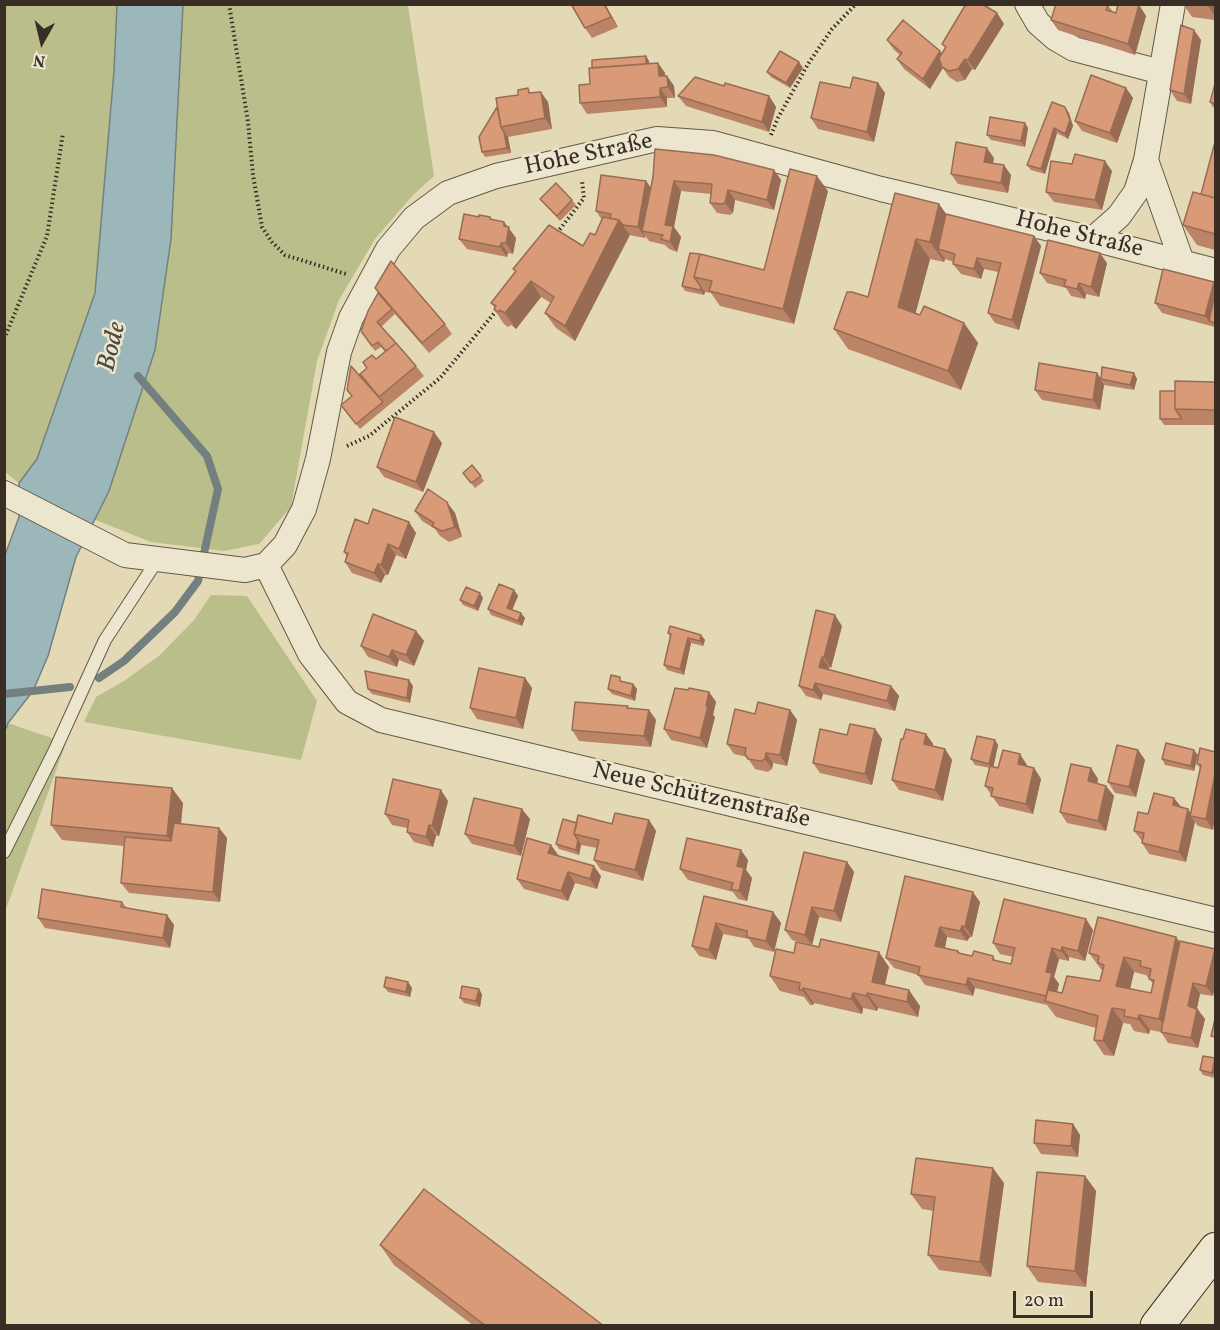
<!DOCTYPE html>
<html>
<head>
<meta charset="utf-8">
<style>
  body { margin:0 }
  #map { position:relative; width:1220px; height:1330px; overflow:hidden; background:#e4d9b5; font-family:Vollkorn,serif }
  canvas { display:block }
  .frame { position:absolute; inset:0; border:6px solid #392e26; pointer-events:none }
  .north { position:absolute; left:12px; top:12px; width:60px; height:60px; -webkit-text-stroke:4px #ede6cf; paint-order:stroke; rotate:188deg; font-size:16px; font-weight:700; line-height:24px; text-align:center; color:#392e26 }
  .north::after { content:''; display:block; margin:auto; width:21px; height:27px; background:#392e26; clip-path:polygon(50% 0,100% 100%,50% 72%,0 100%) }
  .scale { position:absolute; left:1013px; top:1291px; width:80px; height:27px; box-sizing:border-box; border:3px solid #392e26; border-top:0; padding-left:8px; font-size:18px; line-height:21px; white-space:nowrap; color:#392e26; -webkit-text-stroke:4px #ede6cf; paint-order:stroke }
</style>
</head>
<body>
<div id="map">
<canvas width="1220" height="1330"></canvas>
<div class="frame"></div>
<div class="north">N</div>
<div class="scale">20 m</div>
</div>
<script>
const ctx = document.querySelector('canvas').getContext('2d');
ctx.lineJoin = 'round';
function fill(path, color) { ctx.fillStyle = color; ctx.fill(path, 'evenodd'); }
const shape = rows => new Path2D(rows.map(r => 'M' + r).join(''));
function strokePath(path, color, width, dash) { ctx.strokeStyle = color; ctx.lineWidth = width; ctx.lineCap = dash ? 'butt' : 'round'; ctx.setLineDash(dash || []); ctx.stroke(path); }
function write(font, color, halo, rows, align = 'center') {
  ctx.font = font + ' Vollkorn,serif'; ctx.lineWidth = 5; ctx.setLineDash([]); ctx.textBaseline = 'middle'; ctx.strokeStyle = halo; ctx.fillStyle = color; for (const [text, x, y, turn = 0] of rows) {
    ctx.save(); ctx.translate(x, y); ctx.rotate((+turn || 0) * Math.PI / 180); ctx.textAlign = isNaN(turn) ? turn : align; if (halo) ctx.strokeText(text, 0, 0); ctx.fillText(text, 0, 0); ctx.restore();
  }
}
const green = shape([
  [5,5,117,5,114,71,95,293,37,459,19,483,5,472],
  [183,5,413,5,408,6,434,176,413,195,375,239,339,300,317,361,291,507,259,544,224,551,151,542,93,519,109,491,155,350,171,239],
  [211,595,247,596,317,701,301,760,84,722,96,697,124,681,160,655,194,620],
  [8,723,66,743,5,912,4,731]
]);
const water = shape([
  [117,5,183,5,171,239,155,350,109,491,76,557,48,656,33,691,8,723,5,731,5,555,19,517,19,483,37,459,95,293,114,71,117,5]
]);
const stream = shape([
  [99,678,124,661,175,612,198,581,218,489,207,456,138,376],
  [4,694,70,687]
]);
const path = shape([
  [229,4,248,122,253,175,262,227,272,242,285,255,346,274],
  [771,135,778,118,808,64,832,29,856,4],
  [557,233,584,198,582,181],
  [4,339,47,236,63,133],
  [347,446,369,436,440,378,497,310]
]);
const service = shape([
  [4,852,55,750,105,640,158,559]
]);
const minor = shape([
  [1027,4,1038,23,1055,38,1074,49,1161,72],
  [1146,160,1182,262],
  [1093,239,1119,216,1136,192,1146,160,1173,4],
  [4,493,125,555,245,570,266,565],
  [266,565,285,545,304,509,318,459,339,352,351,318,388,249,414,218,448,193,496,176,657,139,713,143,881,189,1093,239,1216,271],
  [266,565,310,654,347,702,381,720,1216,920]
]);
const secondary = shape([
  [1157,1326,1216,1249]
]);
const wall = shape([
  [605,4,618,27,592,38,585,28],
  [1183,4,1215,4,1215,20,1192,17],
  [1108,5,1113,12,1116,13,1139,5,1146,16,1135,55,1058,30,1051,20],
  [997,13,1004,24,975,70,972,69,965,80,957,82,949,77,943,68,930,89,904,69,897,59,900,55,894,50,887,40,942,54,945,48,942,44],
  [1194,30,1201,40,1191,104,1177,101,1170,90],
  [646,56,649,61,649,63,658,63,665,73,665,76,667,76,674,86,675,98,667,98,667,107,587,114,580,103,590,84],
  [803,68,790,88,771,77,767,72],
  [878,83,885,93,874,142,818,129,811,118,850,88],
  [1215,84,1215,110,1210,102],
  [724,86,769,96,776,107,769,132,686,106,678,96],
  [1126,88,1133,98,1117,143,1082,131,1075,121],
  [531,93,548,102,552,129,508,137,511,153,485,157,482,152,518,95],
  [1052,102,1069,113,1073,126,1068,139,1057,133,1045,174,1031,170,1027,165],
  [1025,123,1028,128,1025,147,991,140,987,135],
  [1215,142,1215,250,1197,245,1183,225,1201,194],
  [994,158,993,163,1011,175,1008,193,958,184,951,174],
  [774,170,781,180,774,210,735,200,733,213,730,215,717,213,710,203,711,194,681,191,674,227,681,237,677,252,669,249,665,245,649,241,645,236,645,238,629,235,575,341,556,328,545,313,551,303,541,297,516,329,511,325,508,327,504,324,494,309,495,308,491,303,515,272,513,269,583,246,595,235,602,220,596,211,646,181,651,188,653,177],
  [1112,171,1102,210,1054,202,1046,192],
  [828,191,794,324,720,306,711,293,705,292,704,295,685,291,682,286,690,253,764,270],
  [540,199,572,200,576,205,560,221,544,204],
  [939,204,946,214,1034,236,1041,246,1019,330,995,323,988,313,998,272,984,269,981,279,961,274,953,264,954,262,945,259,944,262,930,259,915,313,920,315,964,323,978,343,961,390,848,349,834,329,868,297],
  [479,217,490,217,492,220,504,222,516,238,513,254,508,253,507,257,467,249,459,239],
  [1107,263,1099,297,1086,294,1085,299,1071,296,1066,288,1047,283,1040,273],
  [1215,285,1215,327,1162,313,1155,303],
  [375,288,445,324,452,334,429,353,395,314,381,327,416,366,424,376,360,429,341,405,352,396,376,359,385,352,381,347,375,351,361,331,378,293],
  [1097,373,1101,378,1134,373,1137,379,1134,390,1104,385,1100,410,1042,400,1035,390],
  [1215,382,1215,425,1164,425,1160,419,1175,391],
  [442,443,423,492,384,477,377,467],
  [472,465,484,481,475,488,463,473],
  [415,511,455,513,462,537,449,542,440,536,435,529,422,521],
  [368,524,416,533,406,559,396,555,388,575,385,575,381,583,352,573,345,562,347,557,344,552],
  [514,590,518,596,512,609,525,618,522,626,491,615,488,609],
  [483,598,478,611,463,605,460,600],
  [842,626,831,668,829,667,829,670,891,686,899,696,895,711,823,694,821,700,806,696,799,686],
  [416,631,424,641,414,666,399,660,397,667,368,657,361,646],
  [668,633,701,635,705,640,703,646,691,643,684,675,667,670,664,665,670,637],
  [525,678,532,688,523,729,477,719,470,708],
  [633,684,637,689,635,701,612,694,608,689],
  [413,686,410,703,372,694,368,689],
  [688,690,709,692,716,702,713,715,715,717,707,748,671,740,664,729],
  [649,710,656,720,651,747,579,741,572,730],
  [790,710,797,720,787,766,773,763,772,769,768,772,755,769,747,757,734,754,727,744,755,714],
  [875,729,882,739,872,785,820,773,813,763,847,735],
  [926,734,933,744,933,746,945,749,952,760,943,801,899,790,892,780],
  [995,740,998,745,993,767,998,768,1027,765,1027,767,1034,768,1041,779,1033,814,999,806,985,786,990,768,975,765,971,759],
  [1200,748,1213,830,1198,826,1195,822,1186,862,1149,854,1142,843,1142,841,1134,831,1148,814,1181,807,1191,813,1200,768,1197,764],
  [1138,750,1145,760,1136,797,1115,793,1108,782],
  [1198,755,1194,771,1165,765,1162,759],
  [1091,768,1098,779,1097,784,1106,786,1114,796,1106,831,1067,823,1060,812],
  [448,801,439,836,436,836,433,847,414,842,407,832,407,828,392,825,385,814],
  [183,803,181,824,219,828,227,838,220,902,129,893,121,883,124,846,62,840,51,825],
  [530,819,521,856,472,844,465,834],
  [649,820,656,831,643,881,601,870,594,860,597,848,581,845,579,855,559,849,556,844,577,823,612,824],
  [551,845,558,855,601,876,597,889,575,883,568,901,524,889,517,879],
  [748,860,746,870,752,878,747,901,738,899,733,892,688,880,680,869],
  [847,862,854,872,841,922,819,917,812,945,792,940,785,930],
  [704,896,773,912,781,923,774,952,754,947,749,939,723,934,716,960,699,956,692,946],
  [122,902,127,908,167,915,174,925,170,948,45,928,38,918],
  [980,902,972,937,970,937,967,941,947,937,945,948,958,951,960,953,972,956,993,956,996,961,1011,964,1013,957,1000,954,993,943,1086,919,1093,930,1085,961,1069,957,1069,961,1059,959,1054,977,1059,984,1057,992,1062,993,1100,981,1103,971,1100,968,1089,953,1176,937,1213,996,1200,994,1197,1008,1205,1019,1198,1048,1168,1043,1161,1032,1150,1030,1149,1034,1134,1031,1130,1024,1123,1023,1114,1056,1104,1055,1094,1040,1096,1028,1056,1017,1047,1005,975,988,973,996,925,985,918,975,894,968,886,958],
  [1134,972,1146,975,1153,984,1151,993,1130,989],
  [794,953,889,967,885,985,920,1006,918,1017,878,1008,877,1011,863,1008,862,1014,814,1003,813,1005,810,1005,804,997,780,991,770,976],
  [408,982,412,988,410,997,388,992,384,987],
  [482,994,480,1007,464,1003,460,998],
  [1215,1059,1215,1078,1203,1075,1200,1070],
  [1073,1124,1080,1135,1078,1157,1041,1154,1034,1143],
  [1085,1176,1096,1191,1086,1287,1038,1282,1027,1266],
  [1004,1183,991,1277,939,1270,928,1255,934,1211,922,1209,911,1194],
  [380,1245,604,1326,474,1326,394,1265]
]);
const shadedWall = shape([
  [604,4,605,4,618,27,611,17],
  [1208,4,1215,4,1215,16,1208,6],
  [1139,5,1146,16,1135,55,1128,44],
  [997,13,1004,24,975,70,968,60],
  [1194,30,1201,40,1191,104,1184,94],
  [940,51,947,61,930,89,923,79],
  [646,56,649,61,650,74,646,69],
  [965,59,972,69,965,80,958,69],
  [799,62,803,68,790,88,786,83],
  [658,63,665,73,666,86,659,76],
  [667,76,674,86,675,98,668,87],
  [878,83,885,93,874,142,867,132],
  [660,88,667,98,667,107,660,97],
  [1126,88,1133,98,1117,143,1110,133],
  [541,92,548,102,552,129,545,118],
  [769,96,776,107,769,132,762,122],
  [1065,107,1069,113,1073,126,1068,139,1065,134],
  [1025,123,1028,128,1025,147,1021,141],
  [1054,128,1057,133,1045,174,1041,169],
  [504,132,508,137,511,153,507,148],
  [987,148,994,158,991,172,984,162],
  [1105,161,1112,171,1102,210,1095,200],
  [1004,165,1011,175,1008,193,1001,183],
  [774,170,781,180,774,210,767,200],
  [817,176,828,191,794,324,783,309],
  [646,181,653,191,642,231,645,236,645,238,638,227],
  [674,181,681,191,674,227,681,237,677,252,670,242,665,225],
  [728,190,735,200,733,213,725,203],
  [939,204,953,224,938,249,945,259,944,262,930,242],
  [619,220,630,235,575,341,565,326],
  [504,222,516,238,513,254,506,243,504,226],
  [1034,236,1041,246,1019,330,1012,320],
  [916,239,930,259,912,327,898,307],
  [501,243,508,253,507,257,500,247],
  [1100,253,1107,263,1099,297,1091,287],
  [977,258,984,269,981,279,974,269],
  [531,281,541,297,516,329,505,313],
  [1214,282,1215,285,1215,314,1209,321,1205,316],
  [1079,283,1086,294,1085,299,1077,289],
  [701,287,705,292,704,295,700,290],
  [964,323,978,343,961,390,948,371],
  [1097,373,1104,385,1100,410,1093,400],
  [1134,373,1137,379,1134,390,1130,385],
  [434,432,442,443,423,492,416,482],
  [447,502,455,513,462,537,455,527],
  [409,522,416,533,406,559,399,549],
  [388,544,396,555,388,575,381,565],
  [378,564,385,575,381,583,374,573],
  [514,590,518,596,511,613,507,608],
  [480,593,483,598,478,611,474,606],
  [521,613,525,618,522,626,518,621],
  [835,615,842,626,831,668,824,657],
  [416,631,424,641,414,666,406,655],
  [701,635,705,640,703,646,700,641],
  [688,638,691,643,684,675,680,669],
  [392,650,399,660,397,667,389,657],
  [822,657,829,667,827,678,819,667],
  [525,678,532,688,523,729,516,718],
  [409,680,413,686,410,703,407,698],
  [815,683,823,694,821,700,813,690],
  [633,684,637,689,635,701,631,696],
  [891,686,899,696,895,711,887,701],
  [709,692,716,702,713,715,715,717,707,748,700,738],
  [649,710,656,720,651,747,644,736],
  [790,710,797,720,787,766,780,755],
  [875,729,882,739,872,785,865,774],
  [926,734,933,744,931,754,924,744],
  [995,740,998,745,993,769,989,764],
  [945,749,952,760,943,801,935,790],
  [1138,750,1145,760,1136,797,1129,787],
  [1194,750,1198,755,1194,771,1191,766],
  [766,753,773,763,772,769,765,759],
  [1020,754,1027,765,1026,775,1018,764],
  [1034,768,1041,779,1033,814,1026,804],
  [1091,768,1098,779,1096,792,1088,781],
  [1215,774,1215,818,1213,830,1206,819],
  [1106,786,1114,796,1106,831,1098,821],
  [172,788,183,803,178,851,167,836],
  [441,790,448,801,439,836,432,826],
  [1174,798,1182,808,1173,805],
  [522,809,530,819,521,856,514,846],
  [1188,809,1193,817,1190,816,1195,822,1186,862,1179,852],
  [649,820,656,831,643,881,635,870],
  [429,825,436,836,433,847,426,837],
  [219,828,227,838,220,902,213,892],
  [578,840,581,845,579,855,576,850],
  [551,845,558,855,556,863,548,853],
  [741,850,748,860,746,870,752,878,747,901,739,891,737,866],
  [847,862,854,872,841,922,834,911],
  [594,866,601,876,597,889,590,879],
  [568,872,575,883,568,901,561,891],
  [973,892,980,902,972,937,965,927],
  [812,907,819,917,812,945,805,935],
  [773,912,781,923,774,952,766,941],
  [167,915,174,925,170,948,163,938],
  [1086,919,1093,930,1085,961,1078,951],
  [716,923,723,934,716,960,709,950],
  [962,926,970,937,967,941,960,931],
  [940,927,947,937,943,956,935,946],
  [1176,937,1187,952,1170,1034,1159,1019],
  [1062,947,1069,957,1069,961,1061,951],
  [1052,948,1059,959,1054,977,1059,984,1054,1004,1046,996,1046,972],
  [1215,949,1215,987,1213,996,1206,986],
  [879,952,889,967,882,997,872,982],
  [1124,957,1134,972,1127,1001,1116,986],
  [968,978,975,988,973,996,966,985],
  [408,982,412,988,410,997,406,992],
  [1193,983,1200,994,1195,1017,1188,1006],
  [803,988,814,1003,813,1005,802,990],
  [479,989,482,994,480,1007,476,1001],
  [909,990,920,1006,918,1017,907,1002],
  [853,993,863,1008,862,1014,851,999],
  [867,993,878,1008,877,1011,867,996],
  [1112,1008,1123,1023,1114,1056,1103,1041],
  [1197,1009,1205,1019,1198,1048,1191,1038],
  [1139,1015,1150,1030,1149,1034,1138,1019],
  [1215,1058,1215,1077,1212,1073],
  [1073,1124,1080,1135,1078,1157,1071,1146],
  [993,1168,1004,1183,991,1277,980,1262],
  [1085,1176,1096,1191,1086,1287,1075,1271]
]);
const building = shape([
  [571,4,604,4,611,17,585,28,571,4],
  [966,4,982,4,997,13,968,60,965,59,958,69,949,71,942,67,939,58,946,47,942,44,966,4],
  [1056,4,1107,4,1108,5,1106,10,1116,13,1118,4,1139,5,1128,44,1051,20,1056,4],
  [903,20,940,51,923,79,897,59,902,53,887,40,903,20],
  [1181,25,1194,30,1184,94,1170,90,1181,25],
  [780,51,799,62,786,83,767,72,780,51],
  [646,56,646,64,592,68,592,60,646,56],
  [658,63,659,76,667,76,668,87,660,88,660,97,580,103,579,85,590,84,589,68,658,63],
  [1091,75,1126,88,1110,133,1075,121,1091,75],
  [695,77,724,86,725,83,769,96,762,122,678,96,695,77],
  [853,77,878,83,867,132,811,118,820,82,850,88,853,77],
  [1215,84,1215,104,1210,102,1215,84],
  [528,88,529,93,541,92,545,118,501,127,496,98,518,95,518,90,528,88],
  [1052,102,1065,107,1070,120,1065,134,1054,128,1041,169,1027,165,1052,102],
  [497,107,501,127,504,132,507,148,482,152,479,137,497,107],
  [990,117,1025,123,1021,141,987,135,990,117],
  [956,142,987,148,984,162,1004,165,1001,183,951,174,956,142],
  [1215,142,1215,198,1201,194,1215,142],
  [655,149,714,155,774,170,767,200,728,190,725,203,722,204,710,203,712,184,674,181,665,225,673,226,670,242,661,239,663,235,642,231,653,177,655,149],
  [1075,154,1105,161,1095,200,1046,192,1051,161,1072,164,1075,154],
  [790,169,817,176,783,309,709,291,712,281,694,277,700,254,764,270,790,169],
  [601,175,646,181,638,227,623,225,619,220,610,218,611,214,596,211,601,175],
  [556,183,572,200,557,216,540,199,556,183],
  [1193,192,1215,198,1215,234,1183,225,1193,192],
  [895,193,939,204,930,242,916,239,898,307,920,315,924,306,964,323,948,371,834,329,847,292,852,292,868,297,895,193],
  [464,214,479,217,479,215,490,217,490,219,504,222,504,226,509,227,506,243,501,243,500,247,459,239,464,214],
  [946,214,1034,236,1012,320,988,313,1001,263,977,258,974,269,953,264,955,254,938,249,946,214],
  [603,217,619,220,565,326,545,313,554,297,531,281,505,313,500,310,498,312,494,309,496,306,491,303,516,271,513,269,549,225,583,246,590,233,595,235,603,217],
  [1048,240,1100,253,1091,287,1079,283,1077,289,1064,286,1066,280,1040,273,1048,240],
  [690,253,700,254,694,277,701,287,700,290,682,286,690,253],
  [391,261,445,324,422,343,375,288,391,261],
  [1163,269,1214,282,1205,316,1155,303,1163,269],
  [378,293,392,309,377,322,396,343,386,351,378,342,372,346,361,331,368,311,378,293],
  [1215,294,1215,323,1209,321,1215,294],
  [396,343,416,366,379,397,360,374,367,368,363,362,372,355,376,359,396,343],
  [1039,363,1097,373,1093,400,1035,390,1039,363],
  [351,366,383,402,356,424,341,405,352,396,347,390,351,366],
  [1102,367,1134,373,1130,385,1101,379,1102,367],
  [1175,381,1215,382,1215,410,1175,409,1175,381],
  [1160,391,1175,391,1175,409,1182,419,1160,419,1160,391],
  [395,417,434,432,416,482,377,467,395,417],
  [472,465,481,476,471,483,463,473,472,465],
  [428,489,447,502,455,527,442,531,432,526,434,523,415,511,428,489],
  [373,509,409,522,399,549,388,544,381,565,378,564,374,573,345,562,348,553,344,552,355,519,368,524,373,509],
  [499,584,514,590,507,608,521,613,518,621,488,609,499,584],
  [466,587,480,593,474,606,460,600,466,587],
  [816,610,835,615,824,657,822,657,819,667,891,686,887,701,815,683,813,690,799,686,816,610],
  [373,614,416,631,406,655,392,650,389,657,361,646,373,614],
  [670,626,701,635,700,641,688,638,680,669,664,665,671,634,668,633,670,626],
  [479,668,525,678,516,718,470,708,479,668],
  [365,671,409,680,407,698,368,689,365,671],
  [611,675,620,677,620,681,633,684,631,696,608,689,611,675],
  [675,688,688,690,689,688,709,692,706,706,708,706,700,738,664,729,675,688],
  [575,702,628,706,627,708,649,710,644,736,572,730,575,702],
  [758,702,790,710,780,755,766,753,765,759,761,761,748,759,745,754,746,748,727,744,735,709,755,714,758,702],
  [850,724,875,729,865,774,813,763,820,729,847,735,850,724],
  [906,729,926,734,924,744,945,749,935,790,892,780,901,739,903,739,906,729],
  [977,736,995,740,989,764,971,759,977,736],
  [1166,743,1194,750,1191,766,1162,759,1166,743],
  [1117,745,1138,750,1129,787,1108,782,1117,745],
  [1200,748,1215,752,1215,774,1206,819,1190,816,1201,765,1197,764,1200,748],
  [1003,750,1020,754,1018,764,1034,768,1026,804,991,796,993,788,985,786,990,766,998,768,1003,750],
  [1071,764,1091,768,1088,781,1106,786,1098,821,1060,812,1071,764],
  [56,777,172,788,167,836,51,825,56,777],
  [393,779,441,790,432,826,429,825,426,837,407,832,409,820,385,814,393,779],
  [1154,793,1174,798,1173,805,1188,809,1179,852,1142,843,1144,833,1134,831,1138,812,1148,814,1154,793],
  [474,798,522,809,514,846,465,834,474,798],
  [615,813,649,820,635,870,594,860,599,840,574,834,578,815,612,824,615,813],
  [563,819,577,823,574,834,578,840,576,850,556,844,563,819],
  [174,823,219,828,213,892,121,883,125,837,171,841,174,823],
  [527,838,551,845,548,853,594,866,590,879,568,872,561,891,517,879,527,838],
  [687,838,741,850,737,866,744,868,739,891,731,889,733,883,680,869,687,838],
  [804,852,847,862,834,911,812,907,805,935,785,930,804,852],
  [905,876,973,892,965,927,962,926,960,931,940,927,935,946,958,951,958,953,972,956,974,951,993,956,993,960,1011,964,1015,948,993,943,1004,899,1086,919,1078,951,1062,947,1061,951,1052,948,1046,972,1052,973,1046,996,968,978,966,985,918,975,920,967,886,958,905,876],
  [42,889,122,902,121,907,167,915,163,938,38,918,42,889],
  [704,896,773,912,766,941,747,937,747,931,716,923,709,950,692,946,704,896],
  [1098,917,1176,937,1159,1019,1139,1015,1138,1019,1124,1016,1125,1010,1112,1008,1103,1041,1094,1040,1098,1016,1045,1001,1048,990,1062,993,1067,976,1100,981,1104,965,1098,963,1099,956,1089,953,1098,917],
  [1124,957,1141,961,1140,966,1151,969,1149,979,1154,980,1151,993,1116,986,1124,957],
  [821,939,879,952,872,982,909,990,907,1002,867,993,867,996,853,993,851,999,803,988,802,990,799,990,800,983,770,976,776,949,794,953,796,942,819,947,821,939],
  [1180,941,1215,949,1206,986,1193,983,1188,1006,1197,1009,1191,1038,1161,1032,1180,941],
  [386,977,408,982,406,992,384,987,386,977],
  [462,986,479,989,476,1001,460,998,462,986],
  [1215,1019,1215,1037,1211,1036,1215,1019],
  [1203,1056,1215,1058,1212,1073,1200,1070,1203,1056],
  [1036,1120,1073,1124,1071,1146,1034,1143,1036,1120],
  [916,1158,993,1168,980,1262,928,1255,935,1197,911,1194,916,1158],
  [1037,1172,1085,1176,1075,1271,1027,1266,1037,1172],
  [424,1189,604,1326,486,1326,380,1245,424,1189]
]);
const streetNames = [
  ["Hohe Straße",589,156,-12],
  ["Hohe Straße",1079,236,14],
  ["Neue Schützenstraße",701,797,13]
];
const waterNames = [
  ["Bode",114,347,-76]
];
fill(green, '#b9be8a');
fill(water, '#9cb7ba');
strokePath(water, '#74807f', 1.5);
strokePath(stream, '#74807f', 8);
strokePath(service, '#64594a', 14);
strokePath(minor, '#64594a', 26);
strokePath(secondary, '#392e26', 35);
strokePath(path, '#392e26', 4, [1.5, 3]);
strokePath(service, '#ede6cf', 12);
strokePath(minor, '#ede6cf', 24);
strokePath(secondary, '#ede6cf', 33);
fill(wall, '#bb8467');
fill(shadedWall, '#986c54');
fill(building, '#d99a78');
strokePath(building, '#986c54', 1.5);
write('24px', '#392e26', '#ede6cf', streetNames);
write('italic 26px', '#4d4944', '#ede6cf', waterNames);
</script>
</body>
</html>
